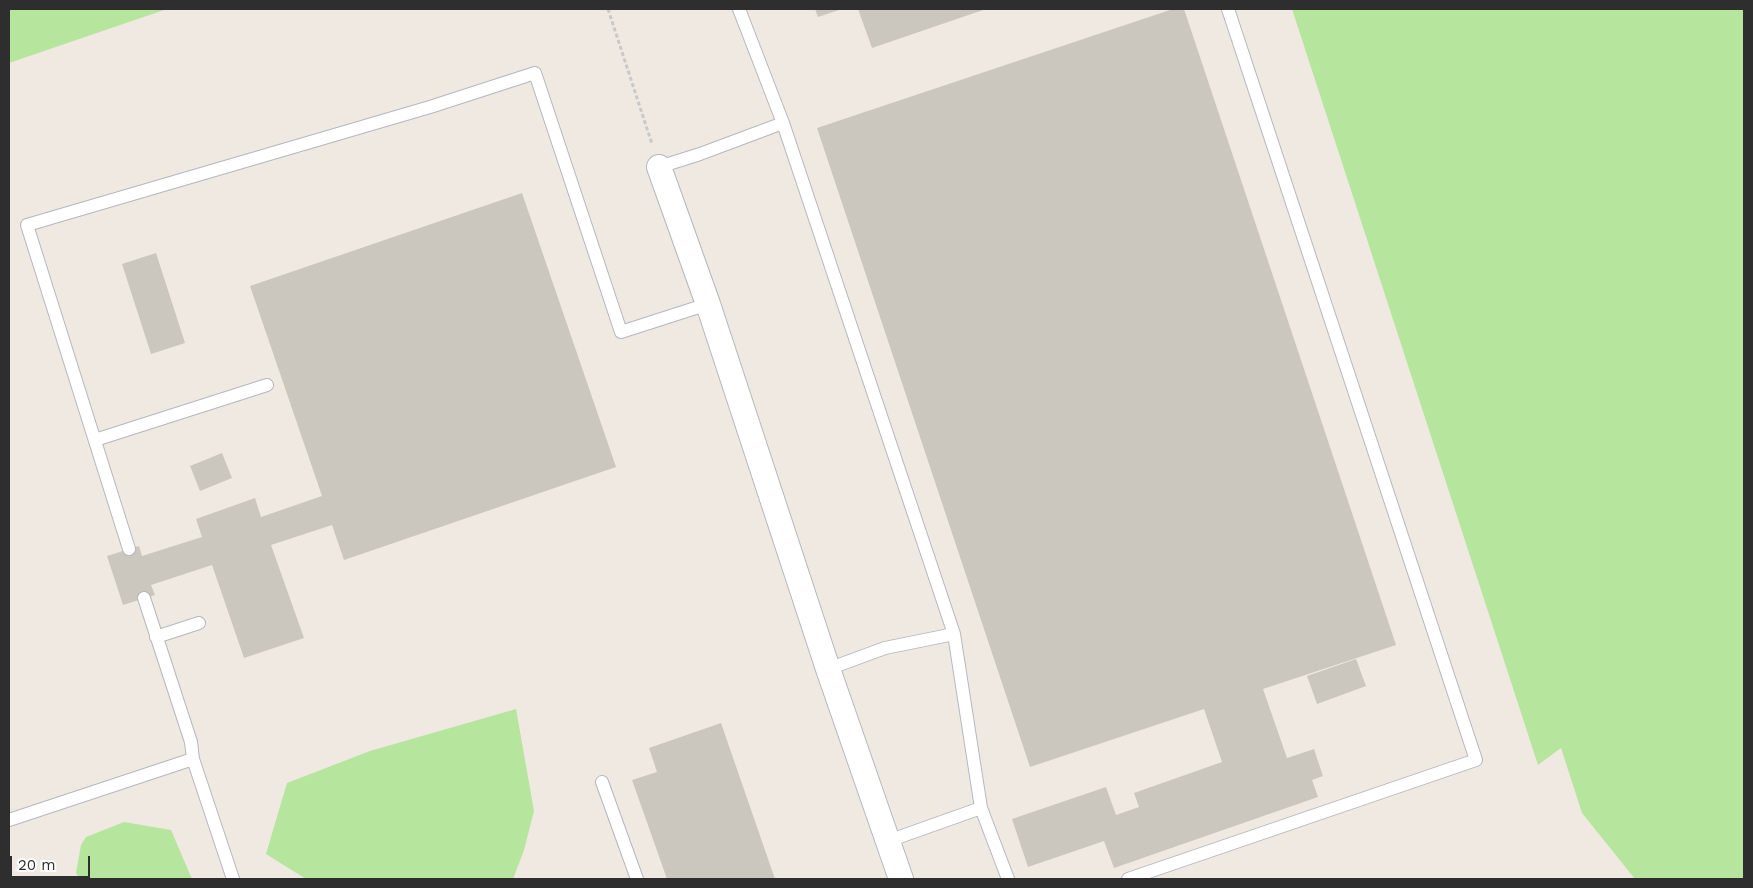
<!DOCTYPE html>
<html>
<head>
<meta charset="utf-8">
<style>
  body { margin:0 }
  #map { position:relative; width:1753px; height:888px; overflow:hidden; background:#efe9e1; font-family:"Work Sans",sans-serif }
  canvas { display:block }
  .frame { position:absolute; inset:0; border:10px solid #2e2e2e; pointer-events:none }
  .scale { position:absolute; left:10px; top:856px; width:80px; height:22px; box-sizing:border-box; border:2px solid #2e2e2e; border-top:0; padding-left:6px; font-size:15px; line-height:18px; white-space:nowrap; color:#2e2e2e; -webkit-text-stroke:4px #fff; paint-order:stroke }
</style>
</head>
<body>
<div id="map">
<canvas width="1753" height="888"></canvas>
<div class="frame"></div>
<div class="scale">20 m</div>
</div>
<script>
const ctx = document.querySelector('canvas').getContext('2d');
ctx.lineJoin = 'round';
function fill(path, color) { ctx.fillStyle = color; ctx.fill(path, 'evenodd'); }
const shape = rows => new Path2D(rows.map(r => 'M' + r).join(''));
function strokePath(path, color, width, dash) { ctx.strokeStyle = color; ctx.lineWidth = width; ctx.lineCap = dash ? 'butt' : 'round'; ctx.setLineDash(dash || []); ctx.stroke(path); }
const green = shape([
  [9,9,167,9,9,63],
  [1292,9,1744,9,1744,879,1635,879,1582,813,1561,748,1538,765],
  [516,709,534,811,524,850,513,879,306,879,266,854,287,783,370,751],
  [124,822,171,830,192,879,80,879,76,873,81,845,86,837]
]);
const building = shape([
  [815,9,842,9,818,17],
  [858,9,986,9,872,48],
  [1173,9,1184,9,1396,645,1263,689,1287,758,1314,749,1323,776,1312,780,1318,797,1114,868,1104,841,1028,867,1012,819,1106,787,1116,815,1139,807,1134,793,1222,762,1204,709,1030,767,817,128],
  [522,193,616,467,344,560,332,525,271,545,304,638,244,658,212,565,151,585,155,595,123,605,107,556,139,546,142,556,202,537,196,519,255,498,261,517,322,496,250,286],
  [156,253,185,343,151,354,122,264],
  [222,453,232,478,200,491,190,466],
  [1356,659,1366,686,1317,704,1307,676],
  [721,723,775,879,667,879,632,780,657,772,649,748]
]);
const path = shape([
  [608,9,652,144]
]);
const service = shape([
  [739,9,783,123,954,634,981,808,888,841],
  [659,167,700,154,783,123],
  [95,440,267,385],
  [129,549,27,225,430,107,535,73,621,332,708,304],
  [144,598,191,742,193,759,233,879],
  [156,637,199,623],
  [828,669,885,648,954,634],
  [602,782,637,879],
  [981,808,1008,879],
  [9,820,193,759],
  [1128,879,1476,760,1228,9]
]);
const minor = shape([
  [659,167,708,304,828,669,901,879]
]);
fill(green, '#b6e59e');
fill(building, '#cbc7bf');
strokePath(service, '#b4b7c1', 14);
strokePath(minor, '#b4b7c1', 26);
strokePath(path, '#c9c9c9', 3, [4, 2.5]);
strokePath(service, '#fff', 12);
strokePath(minor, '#fff', 24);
</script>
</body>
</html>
